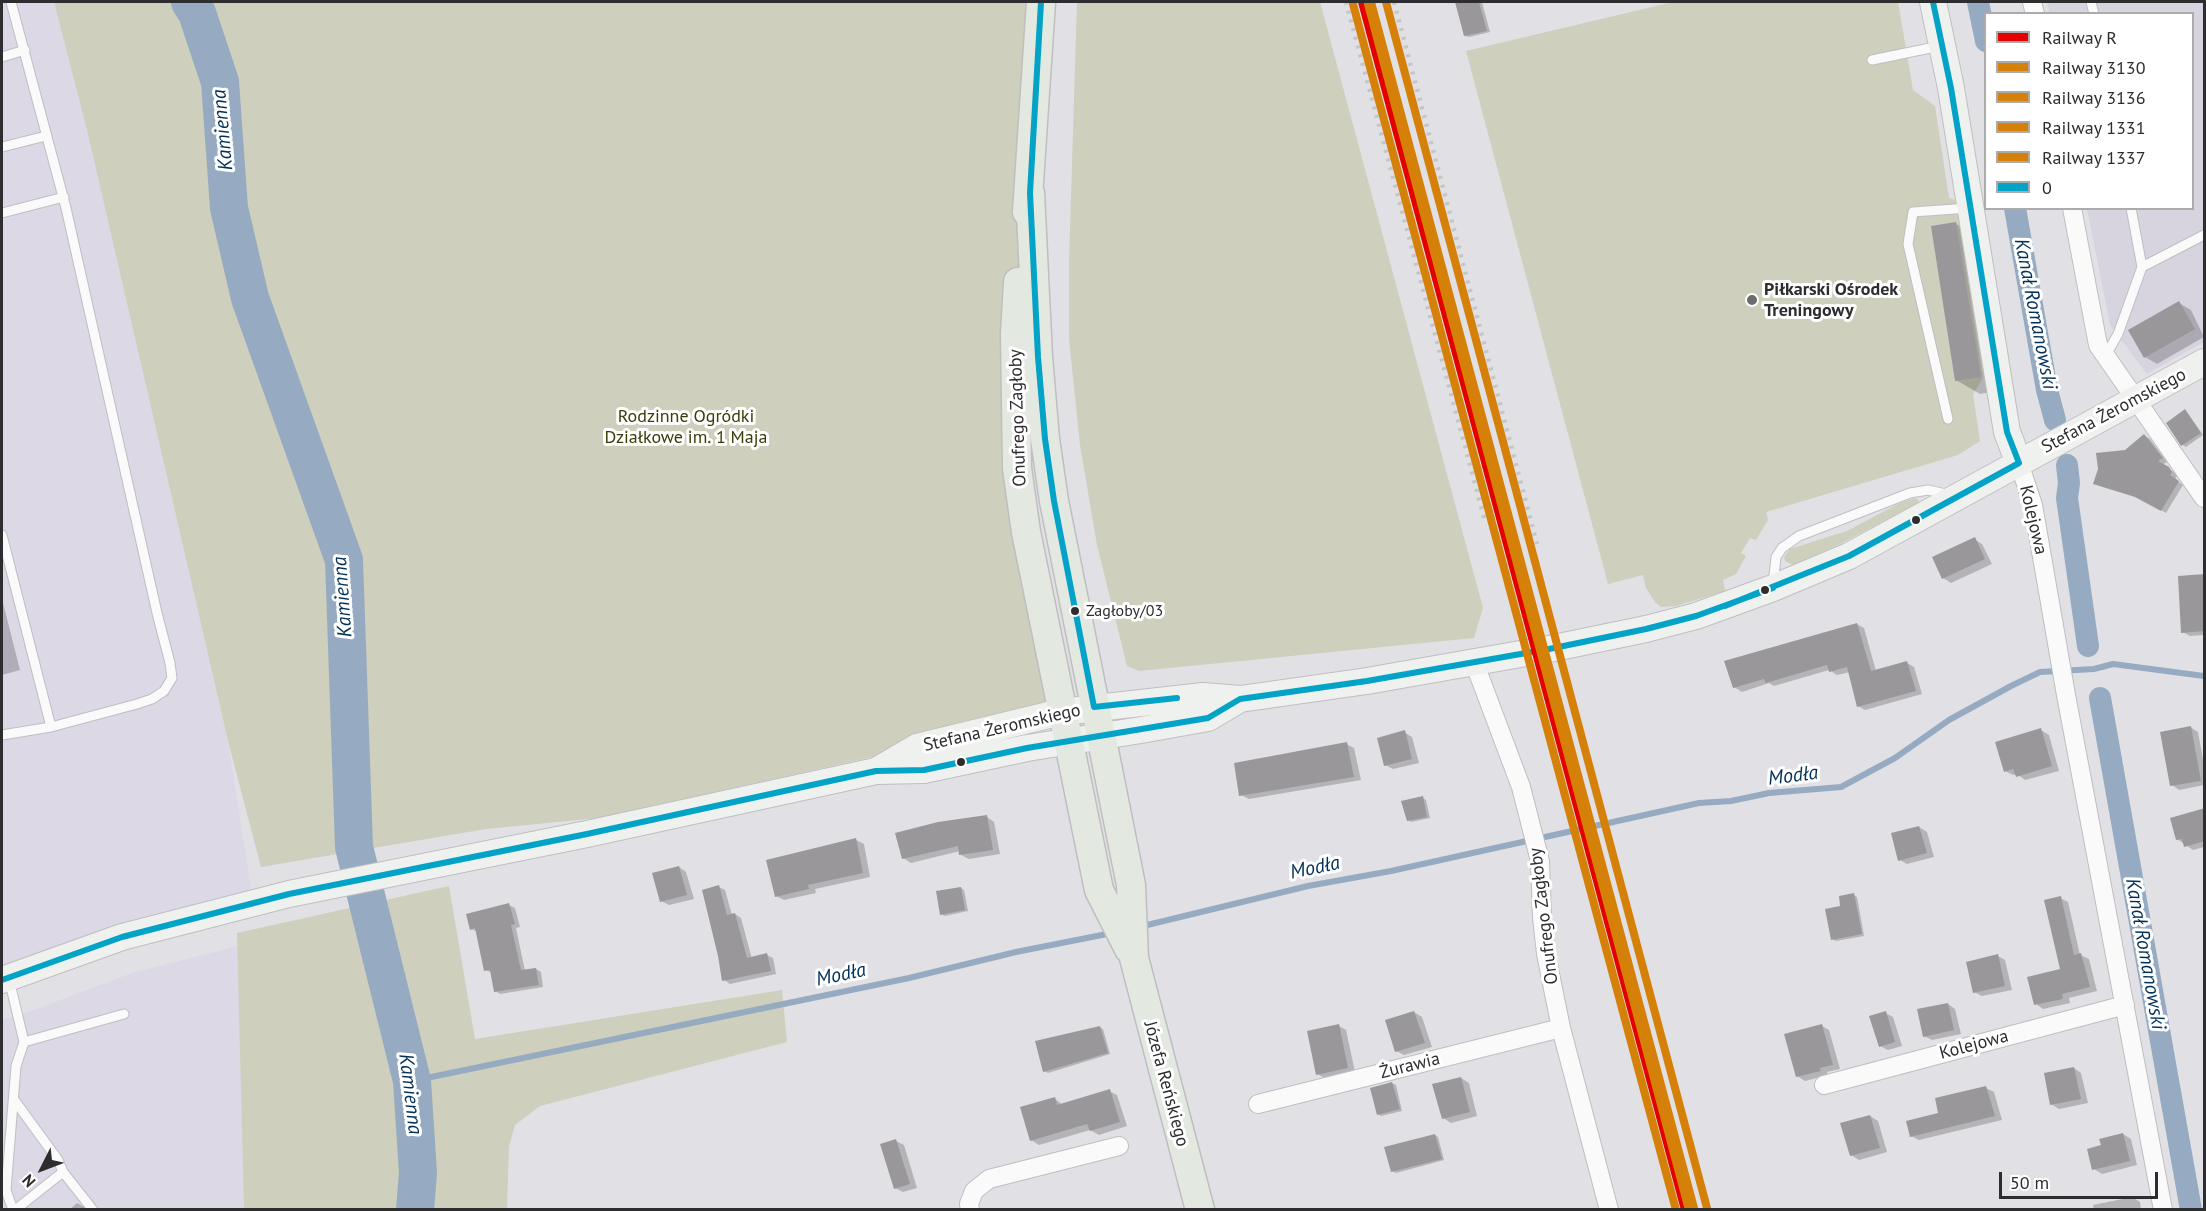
<!DOCTYPE html>
<html>
<head>
<meta charset="utf-8">
<style>
  body { margin:0 }
  #map { position:relative; width:2206px; height:1211px; overflow:hidden; background:#e1e0e5; font-family:"PT Sans",sans-serif }
  canvas { display:block }
  .frame { position:absolute; inset:0; border:3px solid #2d2c2f; pointer-events:none }
  .legend { position:absolute; left:1984px; top:12px; width:210px; height:198px; box-sizing:border-box; background:#fff; border:2px solid #ababac; margin:0; padding:8px 10px; list-style:none; font-size:18px; color:#2d2c2f }
  .legend li { display:flex; align-items:center; gap:12px; height:30px }
  .legend b { width:30px; border:2px solid #ababac }
  .north { position:absolute; left:12px; top:1139px; width:60px; height:60px; -webkit-text-stroke:4px #fff; paint-order:stroke; rotate:228deg; font-size:16px; font-weight:700; line-height:24px; text-align:center; color:#2d2c2f }
  .north::after { content:''; display:block; margin:auto; width:21px; height:27px; background:#2d2c2f; clip-path:polygon(50% 0,100% 100%,50% 72%,0 100%) }
  .scale { position:absolute; left:1999px; top:1172px; width:159px; height:27px; box-sizing:border-box; border:3px solid #2d2c2f; border-top:0; padding-left:8px; font-size:18px; line-height:21px; white-space:nowrap; color:#2d2c2f; -webkit-text-stroke:4px #fff; paint-order:stroke }
</style>
</head>
<body>
<div id="map">
<canvas width="2206" height="1211"></canvas>
<div class="frame"></div>
<ul class="legend">
<li><b style="height:8px;background:#e50000"></b>Railway R</li>
<li><b style="height:8px;background:#d58009"></b>Railway 3130</li>
<li><b style="height:8px;background:#d58009"></b>Railway 3136</li>
<li><b style="height:8px;background:#d58009"></b>Railway 1331</li>
<li><b style="height:8px;background:#d58009"></b>Railway 1337</li>
<li><b style="height:8px;background:#02a3c6"></b>0</li>
</ul>
<div class="north">N</div>
<div class="scale">50 m</div>
</div>
<script>
const ctx = document.querySelector('canvas').getContext('2d');
ctx.lineJoin = 'round';
function fill(path, color) { ctx.fillStyle = color; ctx.fill(path, 'evenodd'); }
const shape = rows => new Path2D(rows.map(r => 'M' + r).join(''));
function strokePath(path, color, width, dash) { ctx.strokeStyle = color; ctx.lineWidth = width; ctx.lineCap = dash ? 'butt' : 'round'; ctx.setLineDash(dash || []); ctx.stroke(path); }
function write(font, color, halo, rows, align = 'center') {
  ctx.font = font + ' "PT Sans",sans-serif'; ctx.lineWidth = 6; ctx.setLineDash([]); ctx.textBaseline = 'middle'; ctx.strokeStyle = halo; ctx.fillStyle = color; for (const [text, x, y, turn = 0] of rows) {
    ctx.save(); ctx.translate(x, y); ctx.rotate((+turn || 0) * Math.PI / 180); ctx.textAlign = isNaN(turn) ? turn : align; if (halo) ctx.strokeText(text, 0, 0); ctx.fillText(text, 0, 0); ctx.restore();
  }
}
const commercial = shape([
  [2,2,54,2,87,130,228,741,253,902,2,980],
  [238,946,244,1209,2,1210,2,1019,18,1016,132,973]
]);
const built = shape([
  [2047,2,2204,2,2204,342,2147,374,2110,325,2087,209,2192,208,2192,14,2050,13]
]);
const green = shape([
  [54,2,1040,2,1017,467,1061,712,917,747,598,818,486,829,261,867,228,741,87,130],
  [1077,2,1320,2,1483,608,1474,638,1139,671,1127,666,1097,545,1080,445,1069,339,1069,262],
  [1673,2,1898,2,1913,90,1935,106,1949,198,1955,200,1959,223,1983,378,1973,394,1980,441,1958,455,1766,512,1768,520,1756,540,1750,538,1741,553,1746,556,1736,574,1723,580,1725,591,1676,606,1661,607,1655,602,1646,588,1643,575,1608,584,1466,51],
  [1914,498,1919,500,1918,503,1840,544,1793,565,1785,561,1784,557,1790,549,1847,531,1898,504],
  [449,886,475,1039,782,990,787,1042,540,1106,515,1125,509,1146,507,1209,244,1209,237,933]
]);
const shadow = shape([
  [1457,2,1482,2,1490,32,1469,37,1465,36],
  [1956,224,1980,238,2004,390,1980,394,1956,380],
  [2179,303,2191,310,2204,337,2157,364,2145,357],
  [2186,411,2203,435,2186,447,2183,445],
  [2145,436,2150,439,2167,462,2162,465,2174,472,2177,476,2175,479,2183,485,2166,513,2142,499,2126,451],
  [1974,539,1982,544,1992,564,1951,583,1943,578],
  [2204,576,2204,635,2190,636,2183,632],
  [2,599,20,670,2,675],
  [1857,624,1864,628,1876,671,1907,663,1914,667,1922,694,1865,710,1858,706,1850,672,1837,675,1829,670,1774,686,1769,683,1742,692,1734,687],
  [2190,727,2198,732,2204,765,2204,785,2179,790,2172,785],
  [2041,730,2049,735,2059,771,2025,780,2017,774,2013,775,2005,771],
  [1404,732,1412,737,1419,763,1393,769,1385,765],
  [1346,744,1354,748,1361,780,1249,799,1241,795],
  [1423,798,1426,800,1430,818,1411,822,1408,820],
  [2204,811,2204,847,2193,850,2177,839],
  [987,817,994,822,1000,854,969,859,961,855,960,851,911,863,903,858],
  [1919,827,1927,832,1934,857,1907,864,1900,860],
  [856,840,864,844,870,877,815,889,816,893,784,900,776,896],
  [679,867,686,872,694,899,669,905,661,901],
  [719,887,725,890,732,915,735,914,741,918,752,959,767,955,773,958,776,974,730,984,724,980],
  [961,888,964,890,968,911,945,916,941,914],
  [1854,895,1857,897,1864,936,1836,941,1832,939,1842,907],
  [2060,898,2068,902,2080,955,2089,959,2097,991,2069,998,2070,1003,2043,1009,2036,1004,2062,970],
  [509,905,515,908,520,927,516,928,525,971,536,969,541,972,543,987,500,994,495,991,492,973,486,970,476,931,471,929],
  [1998,956,2005,960,2012,990,1982,996,1974,992],
  [1948,1004,1955,1009,1961,1034,1932,1040,1924,1036],
  [1414,1012,1422,1017,1432,1047,1404,1055,1396,1051],
  [1885,1013,1893,1017,1902,1046,1888,1050,1880,1046],
  [1339,1026,1346,1030,1355,1072,1325,1078,1317,1074],
  [1822,1026,1829,1030,1840,1069,1827,1072,1828,1075,1805,1081,1797,1076],
  [1099,1027,1103,1029,1110,1054,1048,1073,1044,1071],
  [2074,1068,2081,1073,2088,1103,2059,1109,2051,1104],
  [1461,1078,1469,1083,1477,1116,1451,1123,1443,1118],
  [1392,1083,1396,1085,1402,1111,1381,1116,1378,1114],
  [1986,1088,1994,1092,2002,1120,1919,1140,1911,1136,1940,1114],
  [1109,1091,1117,1095,1127,1126,1099,1135,1090,1130,1039,1145,1031,1140,1054,1098,1063,1105],
  [1870,1116,1878,1121,1887,1152,1859,1160,1851,1155],
  [2123,1134,2131,1139,2137,1165,2102,1174,2094,1169,2103,1147],
  [1435,1135,1438,1137,1444,1160,1396,1173,1392,1171],
  [896,1141,904,1145,917,1188,903,1192,895,1188],
  [2132,1197,2140,1202,2141,1210,2094,1210,2093,1205],
  [77,1203,89,1210,69,1210]
]);
const stream = shape([
  [1139,927,1308,886,1391,871,1699,803,1731,801,1769,793,1841,787,1895,758,1949,720,2011,686,2040,672,2094,669,2113,664,2204,676],
  [412,1081,909,978,1016,952,1112,933]
]);
const canal = shape([
  [1978,2,1986,41],
  [2015,208,2047,390,2055,420],
  [2067,465,2069,483,2067,498,2088,646],
  [2100,698,2191,1210]
]);
const river = shape([
  [190,2,197,13,220,82,229,208,250,298,344,560,354,847,412,1081,418,1173,415,1210]
]);
const building = shape([
  [1455,2,1479,2,1487,31,1464,36],
  [1956,222,1981,377,1955,381,1931,226],
  [2179,301,2195,329,2144,358,2128,330],
  [2185,409,2201,433,2181,446,2166,423],
  [2144,434,2163,458,2158,461,2169,467,2172,472,2170,475,2179,481,2161,511,2135,497,2093,484,2098,469,2096,453,2125,450],
  [1975,537,1985,559,1942,579,1932,557],
  [2205,574,2205,631,2181,633,2178,576],
  [1857,623,1871,671,1907,661,1916,691,1857,707,1847,667,1829,672,1827,665,1766,683,1764,679,1733,688,1724,661],
  [2191,726,2201,781,2170,786,2160,732],
  [2041,728,2052,766,2016,777,2013,769,2004,772,1995,742],
  [1405,730,1412,759,1384,766,1377,738],
  [1347,742,1354,777,1239,796,1234,763],
  [1423,796,1427,817,1407,821,1401,801],
  [2205,808,2205,841,2184,847,2182,839,2176,840,2170,818],
  [987,815,993,850,959,855,958,846,902,859,895,833,938,822],
  [1919,826,1927,853,1898,861,1891,833],
  [856,838,863,873,808,885,809,889,775,897,766,860],
  [679,866,687,895,660,902,652,873],
  [719,885,727,915,735,913,747,958,767,953,771,971,722,981,718,956,702,890],
  [961,887,965,910,940,915,936,891],
  [1854,893,1862,934,1831,940,1825,909,1840,906,1839,896],
  [2061,896,2074,955,2081,953,2090,987,2062,994,2063,999,2034,1005,2027,977,2060,969,2044,900],
  [509,903,515,924,511,925,521,970,536,968,539,985,494,992,490,970,484,971,475,928,470,930,466,914],
  [1998,954,2005,986,1973,993,1966,962],
  [1948,1003,1954,1030,1923,1037,1917,1009],
  [1414,1011,1425,1043,1395,1052,1385,1020],
  [1886,1011,1895,1042,1879,1047,1869,1016],
  [1339,1024,1348,1068,1316,1075,1307,1031],
  [1822,1024,1833,1065,1820,1068,1821,1071,1796,1077,1784,1034],
  [1100,1026,1108,1053,1043,1072,1035,1041],
  [2074,1067,2081,1099,2050,1105,2044,1073],
  [1461,1077,1470,1112,1442,1119,1432,1084],
  [1392,1082,1400,1109,1377,1115,1370,1088],
  [1986,1086,1995,1116,1910,1137,1906,1121,1938,1113,1935,1098],
  [1110,1089,1120,1122,1090,1131,1087,1124,1030,1141,1020,1107,1055,1097,1057,1105],
  [1870,1115,1880,1148,1850,1156,1840,1123],
  [2123,1133,2130,1161,2092,1170,2087,1149,2101,1145,2099,1139],
  [1435,1134,1442,1159,1391,1172,1384,1147],
  [896,1139,910,1184,894,1189,880,1144]
]);
const lane = shape([
  [2091,2,2094,14],
  [2,57,25,50],
  [1872,60,1940,46],
  [2,147,46,136],
  [2131,208,2142,267],
  [2,213,64,197],
  [2106,355,2118,334,2142,267,2204,235],
  [1948,419,1908,244,1913,212,1969,208],
  [2,535,51,727],
  [1773,585,1776,557,1782,548,1799,536,1910,493,1928,490,1950,495],
  [2,735,51,727,137,704,152,699,164,691,172,678,170,663,157,613,66,208,11,2],
  [9,979,24,1042,124,1014],
  [15,1101,58,1160,63,1172,15,1210],
  [63,1172,93,1210],
  [13,1210,6,1190,16,1066,24,1042]
]);
const street = shape([
  [2032,2,2035,14],
  [2072,208,2098,345,2204,498],
  [2019,463,2033,505,2066,695,2163,1210],
  [1474,662,1521,787,1540,861,1542,917,1546,954,1561,1028,1609,1210],
  [1824,1085,2125,1005],
  [1258,1104,1561,1028],
  [970,1210,969,1204,974,1191,989,1179,1119,1146]
]);
const secondary = shape([
  [1933,2,1951,88,2007,432,2019,463],
  [876,771,917,747,1061,712,1203,696,1240,699,1367,681,1549,649,1646,629,1696,616,1773,588,1849,556,2204,362],
  [2,980,122,937,289,894,587,834,876,771,924,770,1027,748,1141,730,1208,718,1240,699]
]);
const primary = shape([
  [1030,193,1038,357,1045,439,1054,501,1131,885,1134,958,1200,1210],
  [1027,212,1041,2],
  [1018,282,1015,334,1017,468,1026,532,1099,890,1129,949]
]);
const rail = shape([
  [1346,2,1485,521],
  [1394,2,1537,544]
]);
const bus1 = shape([
  [1041,2,1030,193,1038,357,1045,439,1054,501,1094,707,1177,698],
  [1933,2,1951,88,2007,432,2019,463],
  [1725,606,1849,556,2019,463],
  [2,980,122,937,289,894,587,834,876,771,924,770,1027,748,1208,718,1240,699,1367,681,1549,649,1646,629,1696,616,1773,588]
]);
const rail1 = shape([
  [1362,2,1685,1210]
]);
const rail2 = shape([
  [1353,4,1676,1210]
]);
const rail3 = shape([
  [1371,2,1694,1208]
]);
const rail4 = shape([
  [1368,4,1689,1210]
]);
const rail5 = shape([
  [1386,2,1707,1208]
]);
const markers = [
  [1752,300,6,"#6c6b6f"],
  [1916,520,5,"#2d2c2f"],
  [1765,590,5,"#2d2c2f"],
  [1075,611,5,"#2d2c2f"],
  [961,762,5,"#2d2c2f"]
];
const busNames = [
  ["Zagłoby/03",1086,611]
];
const poiNames = [
  ["Piłkarski Ośrodek",1764,290],
  ["Treningowy",1764,311]
];
const streetNames = [
  ["Stefana Żeromskiego",2114,411,-28],
  ["Onufrego Zagłoby",1018,418,-92],
  ["Kolejowa",2033,520,77],
  ["Stefana Żeromskiego",1002,728,-13],
  ["Onufrego Zagłoby",1544,916,-97],
  ["Kolejowa",1974,1045,-15],
  ["Żurawia",1410,1066,-14],
  ["Józefa Reńskiego",1166,1084,75]
];
const parkNames = [
  ["Rodzinne Ogródki",686,417],
  ["Działkowe im. 1 Maja",686,438]
];
const waterNames = [
  ["Kamienna",223,130,-95],
  ["Kanał Romanowski",2035,314,79],
  ["Kamienna",343,597,-94],
  ["Modła",1793,776,-7],
  ["Modła",1315,868,-12],
  ["Kanał Romanowski",2145,954,80],
  ["Modła",841,975,-12],
  ["Kamienna",410,1094,83]
];
fill(commercial, '#dcd8e6');
fill(built, '#d7d4df');
fill(green, '#cecfbd');
fill(shadow, '#0003');
strokePath(stream, '#96abc1', 6);
strokePath(canal, '#96abc1', 22);
strokePath(river, '#96abc1', 38);
fill(building, '#9a979a');
strokePath(lane, '#bfbec2', 11);
strokePath(street, '#bfbec2', 20);
strokePath(secondary, '#bfbec2', 28);
strokePath(primary, '#bfbec0', 31);
strokePath(lane, '#fafafb', 9);
strokePath(street, '#fafafb', 18);
strokePath(secondary, '#eff1ee', 26);
strokePath(primary, '#e3e8e1', 28);
strokePath(rail, '#c7c6c7', 4.5, [3, 6]);
strokePath(bus1, '#02a3c6', 6);
strokePath(rail1, '#e50000', 8);
strokePath(rail2, '#d58009', 8);
strokePath(rail3, '#d58009', 8);
strokePath(rail4, '#d58009', 8);
strokePath(rail5, '#d58009', 8);
for (const [x, y, r, color] of markers) { const dot = new Path2D(); dot.arc(x, y, r, 0, 2 * Math.PI); ctx.fillStyle = color; ctx.fill(dot); strokePath(dot, '#fff', 2); }
write('16px', '#2d2c2f', '#fff', busNames, 'left');
write('bold 18px', '#2d2c2f', '#fff', poiNames, 'left');
write('18px', '#2d2c2f', '#fff', streetNames);
write('18px', '#3b3c08', '#fff', parkNames);
write('italic 20px', '#003058', '#fff', waterNames);
</script>
</body>
</html>
